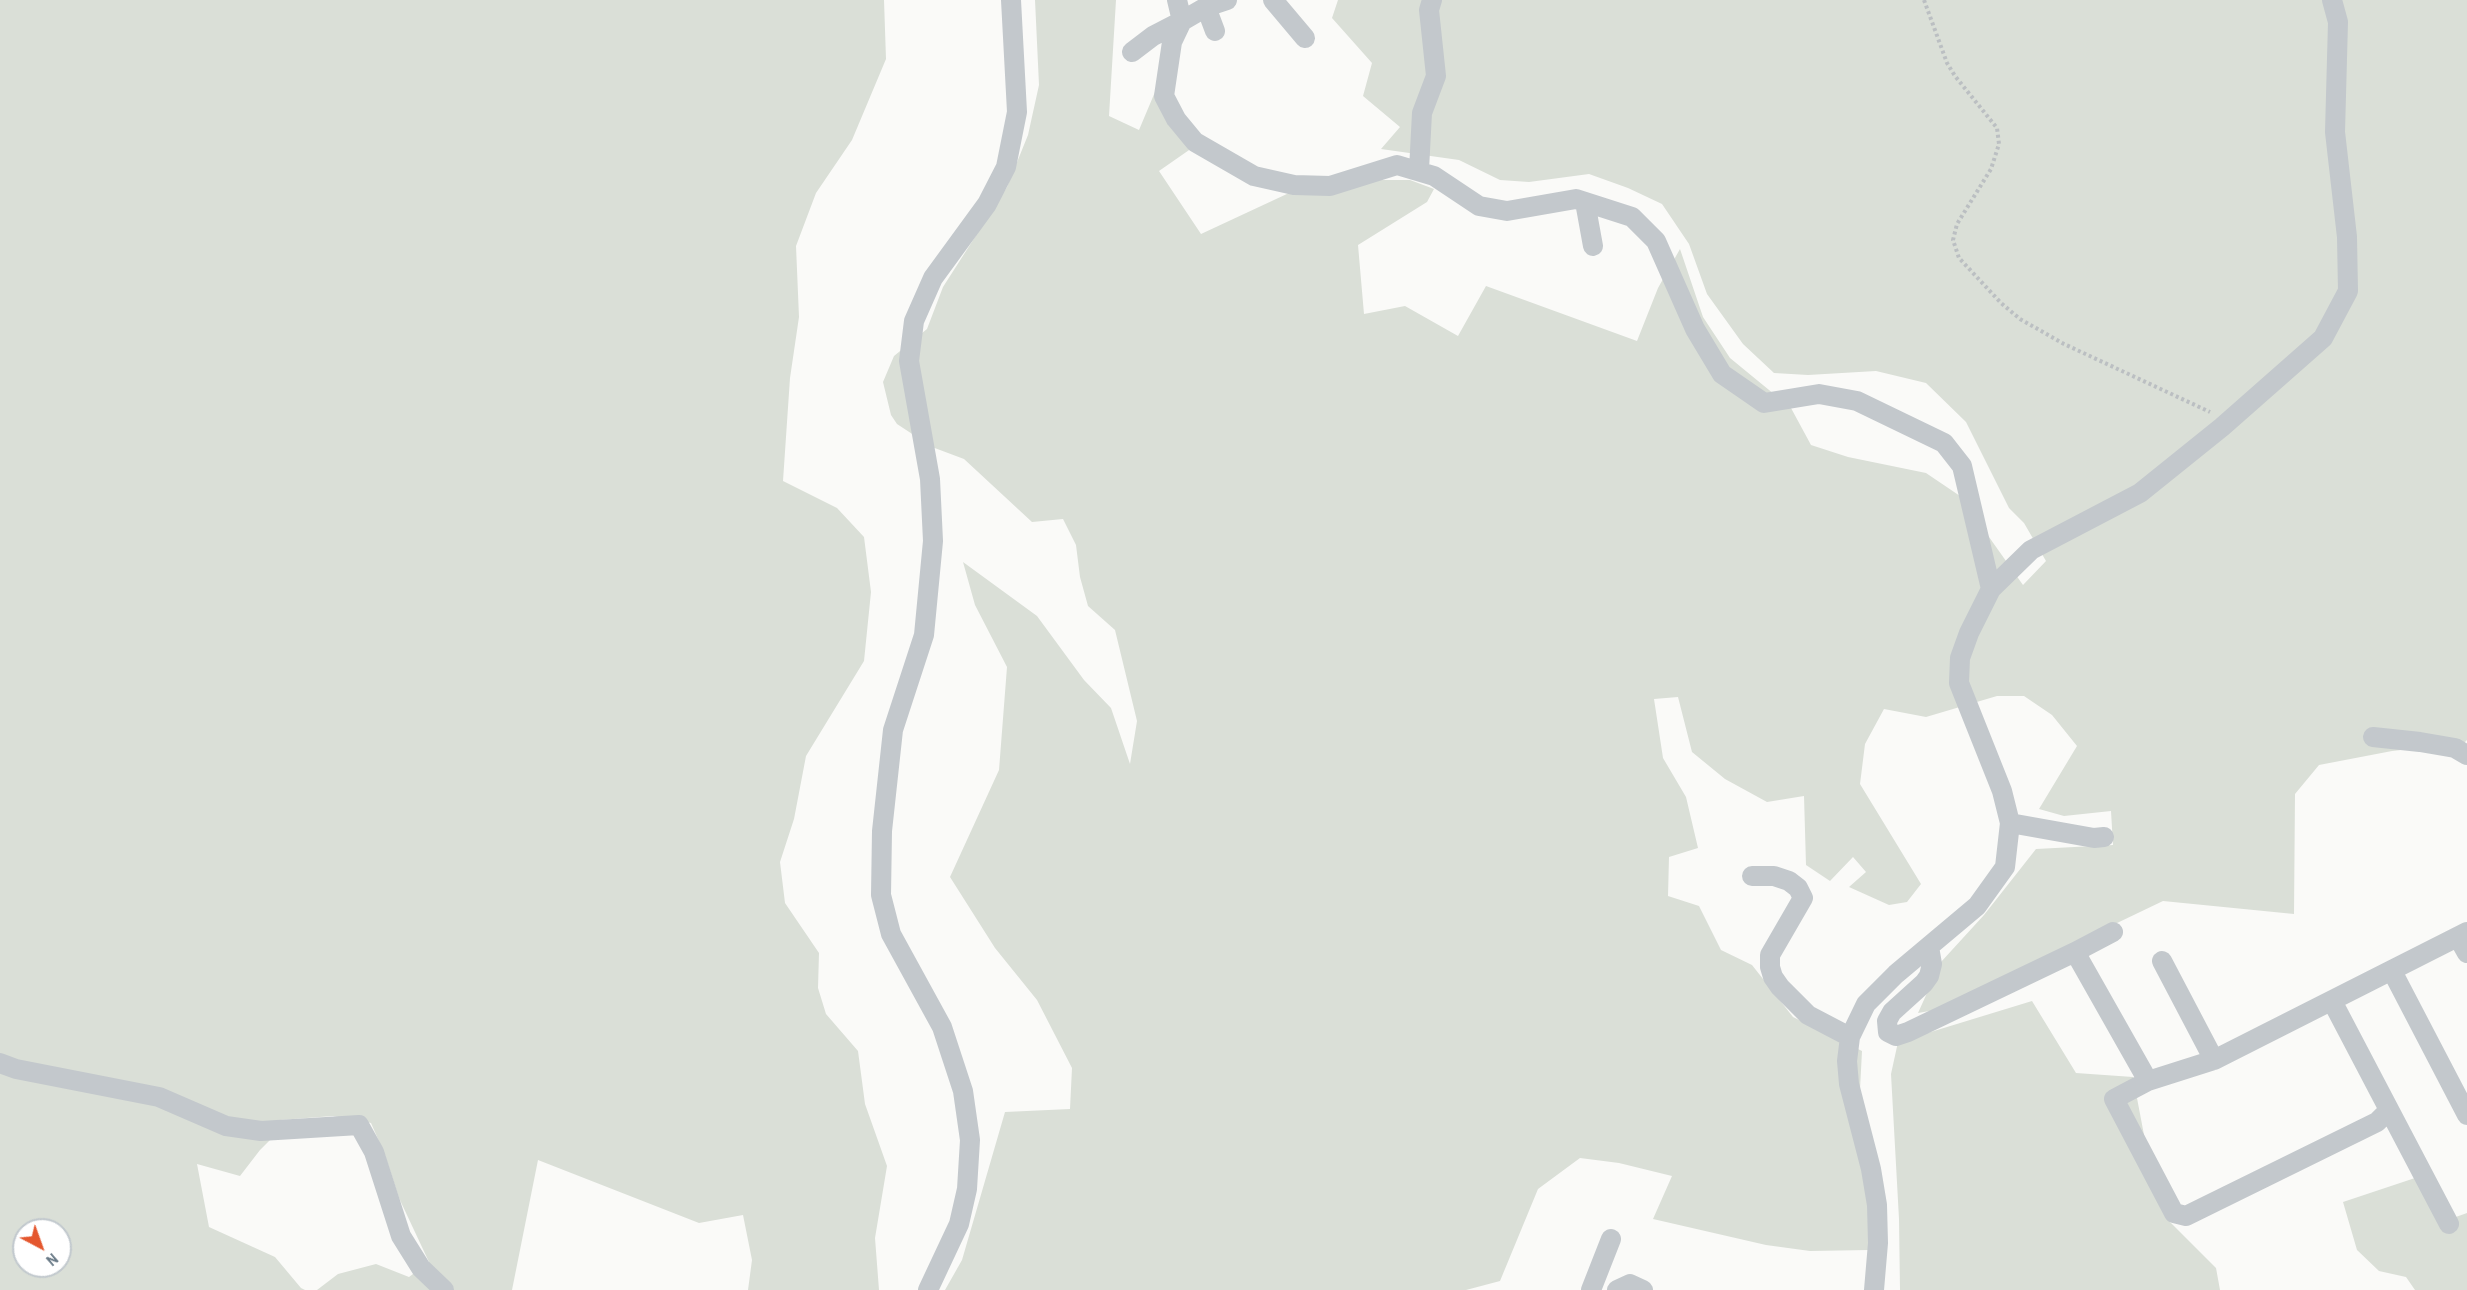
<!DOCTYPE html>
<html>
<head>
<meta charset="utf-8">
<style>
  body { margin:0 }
  #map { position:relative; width:2467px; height:1290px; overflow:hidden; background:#fafaf8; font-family:"Archivo Narrow",sans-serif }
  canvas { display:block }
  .north { position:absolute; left:12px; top:1218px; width:60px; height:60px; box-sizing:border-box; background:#fff; border:2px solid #c1c8cd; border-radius:50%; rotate:139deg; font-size:16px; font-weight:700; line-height:24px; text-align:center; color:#657683 }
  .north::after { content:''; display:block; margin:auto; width:21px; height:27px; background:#e4572e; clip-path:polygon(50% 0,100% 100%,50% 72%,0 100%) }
</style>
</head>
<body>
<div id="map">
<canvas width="2467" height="1290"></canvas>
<div class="north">N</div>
</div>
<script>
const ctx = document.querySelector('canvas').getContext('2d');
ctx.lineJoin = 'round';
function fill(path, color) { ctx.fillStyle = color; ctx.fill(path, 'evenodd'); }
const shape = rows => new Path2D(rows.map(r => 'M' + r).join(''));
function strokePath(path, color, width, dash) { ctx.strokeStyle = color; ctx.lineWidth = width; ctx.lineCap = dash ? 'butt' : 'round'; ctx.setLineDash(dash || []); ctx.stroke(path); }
const green = shape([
  [0,0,884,0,886,59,852,140,816,193,796,246,799,317,790,378,783,481,837,508,864,537,871,592,864,661,806,756,794,819,780,862,785,903,819,953,818,988,826,1014,858,1051,865,1104,887,1166,875,1238,879,1290,748,1290,752,1260,743,1215,699,1223,538,1160,512,1290,317,1290,338,1274,376,1264,409,1277,429,1262,399,1198,385,1155,371,1123,333,1116,280,1120,272,1138,260,1150,240,1176,197,1164,209,1227,275,1257,301,1288,305,1290,0,1290],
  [24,1230,60,1230,60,1266,24,1266],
  [1035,0,1116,0,1109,116,1139,130,1155,92,1192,148,1159,171,1201,234,1289,193,1367,180,1410,180,1434,189,1427,202,1358,245,1364,314,1405,306,1458,336,1486,286,1637,341,1658,288,1680,249,1703,317,1730,358,1791,408,1811,445,1848,457,1926,473,1960,496,2023,585,2046,561,2024,523,2009,508,1966,422,1926,383,1876,371,1808,375,1774,373,1743,344,1707,294,1689,244,1662,204,1628,188,1589,174,1529,182,1500,180,1459,160,1381,149,1400,127,1363,96,1372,63,1332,18,1338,0,2467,0,2467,740,2464,743,2392,751,2319,765,2295,794,2294,914,2163,901,2115,924,1964,1005,1918,1013,1941,962,1984,915,2036,849,2113,845,2111,811,2064,816,2039,809,2077,746,2052,715,2024,696,1997,696,1926,717,1884,709,1865,744,1860,784,1921,884,1907,902,1889,905,1849,887,1866,872,1853,857,1830,881,1806,865,1804,796,1767,802,1725,779,1692,752,1678,697,1654,699,1663,758,1686,797,1698,848,1669,857,1668,896,1699,906,1721,950,1752,965,1793,1017,1862,1051,1857,1147,1882,1213,1869,1250,1810,1251,1766,1245,1653,1219,1672,1176,1619,1163,1580,1158,1538,1189,1500,1281,1466,1290,945,1290,962,1260,1005,1112,1070,1109,1072,1068,1037,1000,995,948,950,877,999,770,1007,667,975,605,963,562,1037,616,1084,680,1111,708,1130,764,1137,721,1115,630,1088,606,1080,577,1076,545,1063,519,1032,522,964,459,932,447,897,424,891,415,883,382,894,356,927,329,943,287,1007,187,1028,135,1039,85],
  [2032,1001,2076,1073,2133,1077,2152,1177,2168,1220,2216,1268,2220,1290,1900,1290,1899,1219,1891,1074,1898,1042],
  [2424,1175,2453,1218,2467,1213,2467,1290,2415,1290,2406,1277,2379,1271,2357,1250,2343,1202]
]);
const path = shape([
  [1924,0,1947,63,1955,76,1997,128,1999,144,1991,169,1957,224,1953,240,1959,258,2001,303,2020,319,2064,344,2210,412]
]);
const minor = shape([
  [1227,0,1206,7,1182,21,1172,42,1164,96,1176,119,1195,142,1254,176,1294,185,1330,186,1397,165,1434,176,1479,206,1507,211,1576,199,1632,217,1656,241,1695,329,1722,374,1764,403,1819,394,1857,401,1944,443,1962,466,1991,589],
  [1273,0,1305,38],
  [1206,7,1215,31],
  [1132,52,1153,36,1182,21,1177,0],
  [1419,170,1422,113,1436,76,1429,10,1432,0],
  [1585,202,1593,246],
  [2373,737,2420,742,2455,748,2467,755],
  [2010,823,2094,838,2104,837],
  [1752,876,1774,876,1789,881,1798,888,1803,898,1770,955,1770,967,1773,977,1780,987,1808,1015,1850,1037],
  [2458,937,2467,953],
  [1929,947,1932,964,1929,976,1924,983,1892,1012,1887,1021,1888,1032,1896,1036,1908,1032,2075,952,2148,1081,2214,1060,2467,932],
  [2075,952,2113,932],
  [2162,961,2214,1060],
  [2392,971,2467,1115],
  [2332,1001,2449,1224],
  [0,1063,16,1069,159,1097,226,1126,261,1131,359,1125,374,1152,401,1236,421,1268,444,1290],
  [2148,1081,2114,1099,2174,1213,2186,1216,2377,1122,2389,1110],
  [928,1290,959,1224,967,1189,970,1140,963,1091,942,1027,891,934,881,895,882,831,893,730,924,635,933,541,930,479,909,361,914,321,933,278,987,204,1006,167,1017,112,1011,0],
  [1591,1290,1611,1239],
  [1617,1290,1630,1284,1643,1290],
  [1874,1290,1878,1243,1877,1205,1871,1169,1849,1084,1847,1061,1850,1037,1866,1004,1896,974,1977,906,2005,867,2010,823,2002,791,1959,683,1960,658,1969,633,1991,589,2031,550,2140,493,2222,427,2323,338,2348,291,2347,237,2335,132,2338,22,2332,0]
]);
fill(green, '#dadfd7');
strokePath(path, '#bbbfc2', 4, [3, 3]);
strokePath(minor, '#c3c8cc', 20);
</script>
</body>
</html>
